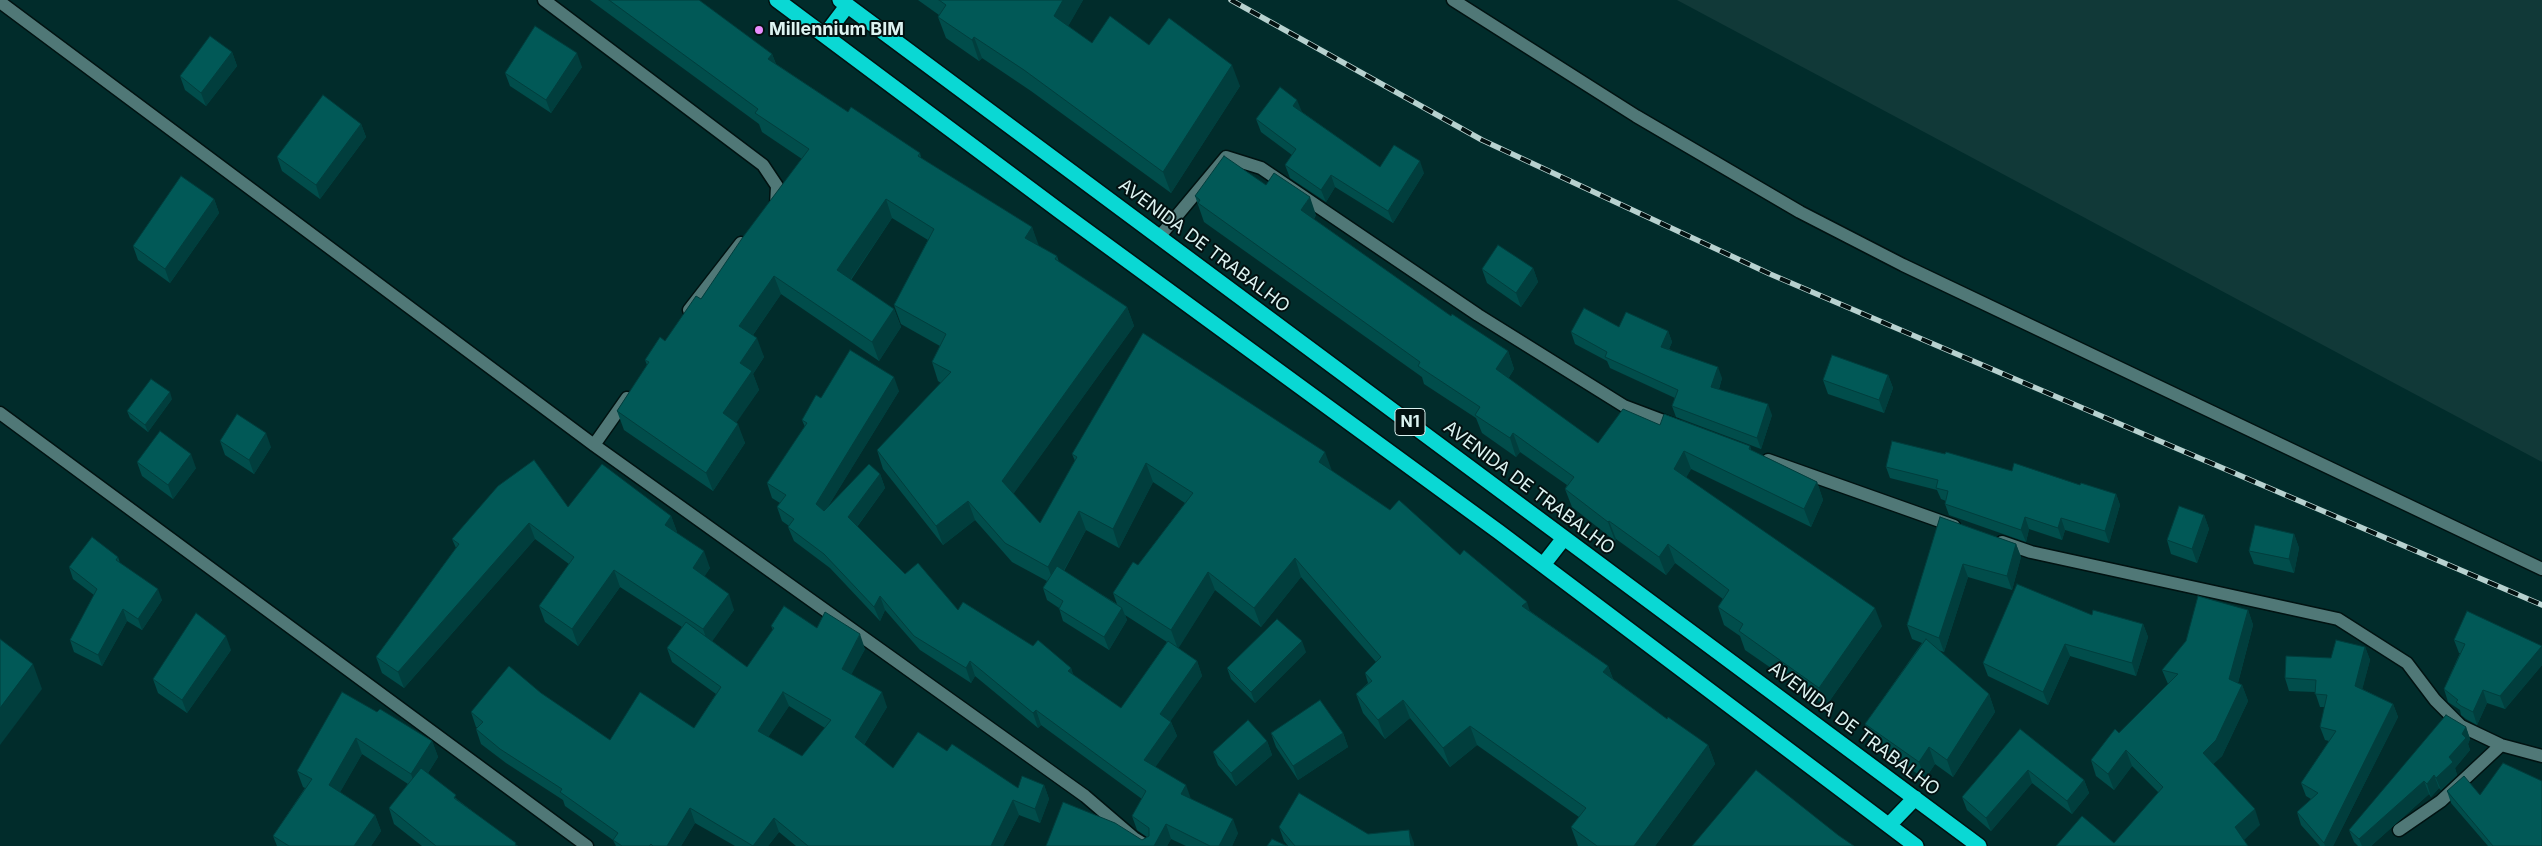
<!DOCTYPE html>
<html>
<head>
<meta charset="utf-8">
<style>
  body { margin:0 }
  canvas { display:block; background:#012c2b }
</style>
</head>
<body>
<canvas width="2542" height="846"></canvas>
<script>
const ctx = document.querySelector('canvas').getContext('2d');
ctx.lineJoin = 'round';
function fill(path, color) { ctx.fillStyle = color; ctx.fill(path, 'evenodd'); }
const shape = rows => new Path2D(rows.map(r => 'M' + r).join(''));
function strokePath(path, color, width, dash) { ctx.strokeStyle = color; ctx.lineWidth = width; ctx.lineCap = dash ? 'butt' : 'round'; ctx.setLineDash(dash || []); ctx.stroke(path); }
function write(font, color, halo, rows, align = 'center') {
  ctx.font = font + ' Inter,sans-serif'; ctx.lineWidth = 4; ctx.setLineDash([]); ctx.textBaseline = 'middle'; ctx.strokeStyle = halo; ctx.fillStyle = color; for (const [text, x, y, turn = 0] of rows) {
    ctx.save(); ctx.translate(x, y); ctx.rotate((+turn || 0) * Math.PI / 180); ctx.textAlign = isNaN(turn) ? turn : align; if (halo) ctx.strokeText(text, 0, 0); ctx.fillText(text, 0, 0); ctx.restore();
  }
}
const built = shape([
  [1677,0,2542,0,2542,462]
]);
const minor = shape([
  [544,0,763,165,777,186,776,207],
  [1453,0,1636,116,1800,212,1903,265,2542,569],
  [0,2,594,445,1085,796,1134,838,1147,846],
  [1160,236,1226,157,1261,168,1478,315,1624,406,1677,426],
  [689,310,741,243],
  [0,413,587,846],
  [594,445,627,398],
  [1768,460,1954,526],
  [2002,542,2031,552,2338,619,2407,663,2435,700,2461,726,2501,745,2542,756],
  [2399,830,2441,801,2501,745]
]);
const highway = shape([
  [777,0,1061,212,1499,532,1916,846],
  [840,0,1979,846],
  [825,35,847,6],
  [1543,565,1564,538],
  [1889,825,1915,798]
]);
const rail = shape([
  [1231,0,1482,140,1770,274,2542,605]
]);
const wall = shape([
  [590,0,699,0,772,54,776,64,848,112,920,153,921,158,1032,227,1038,246,1057,256,1059,262,1127,307,1134,326,1013,494,1040,523,1075,461,1072,454,1332,471,1390,510,1460,555,1530,611,1608,666,1613,679,1667,719,1708,745,1715,764,1655,846,1578,846,1571,827,1579,817,1477,745,1450,767,1410,718,1385,739,1363,713,1356,694,1368,683,1365,673,1376,662,1301,577,1261,627,1215,590,1178,648,1197,661,1202,676,1170,721,1171,722,1177,736,1155,767,1191,799,1238,833,1232,846,1186,846,1171,839,1167,846,1046,846,1142,840,1147,837,1137,830,1132,816,1142,799,1041,725,1038,728,975,676,971,683,920,650,885,610,880,621,830,568,794,541,788,527,789,526,782,521,777,507,780,503,772,498,767,483,805,427,802,420,821,398,899,391,827,508,880,474,885,488,857,527,905,574,958,610,1033,646,1071,668,1073,675,1121,708,1167,642,1125,615,1127,620,1109,650,1063,621,1059,608,1047,600,1043,588,1047,581,1012,562,975,520,943,545,883,469,877,450,941,383,938,381,932,362,940,346,901,324,894,305,928,240,892,218,851,280,894,309,901,327,879,361,781,294,753,335,764,357,753,374,759,390,736,422,745,443,713,491,624,430,617,411,647,365,645,360,665,341,701,299,802,159,762,132,759,124],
  [1153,482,1185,503,1138,565,1113,593,1117,604,1064,571,1086,530,1119,548],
  [918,0,1083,0,1068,26,1092,43,1149,45,1240,86,1171,193,1031,91,982,58,979,61,946,38,938,17,939,15],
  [232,52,237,66,206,106,185,90,180,76],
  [582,67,551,113,510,86,505,73],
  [1302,112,1380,167,1424,173,1393,223,1335,187,1326,202,1290,178,1285,165,1292,155,1261,132,1256,119],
  [361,124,366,137,320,199,282,171,277,157],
  [1266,185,1316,215,1314,219,1451,316,1508,351,1514,369,1508,379,1598,443,1660,425,1750,446,1751,450,1817,482,1823,500,1811,527,1691,469,1686,477,1882,626,1826,706,1745,650,1740,636,1724,625,1718,607,1723,599,1675,563,1666,575,1616,539,1615,541,1572,507,1565,489,1567,485,1520,452,1516,457,1482,433,1476,418,1424,384,1422,377,1204,222,1195,196],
  [214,199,219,213,170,283,138,260,133,246],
  [1533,268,1538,282,1521,307,1487,283,1482,269],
  [1619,327,1668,331,1672,342,1669,349,1722,378,1719,389,1772,415,1761,449,1676,417,1672,406,1675,398,1610,368,1607,361,1575,344,1571,332],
  [1888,375,1893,388,1884,413,1828,394,1823,380],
  [172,399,148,432,130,418,127,411],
  [220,441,271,447,254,474,225,455],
  [137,462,196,468,173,499,142,476],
  [1886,467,2012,471,2116,494,2120,505,2109,543,2065,530,2062,540,2029,529,2026,542,1949,515,1945,504,1946,501,1941,499,1937,490,1890,478],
  [568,507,671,516,677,532,677,533,710,568,704,576,734,610,712,641,747,667,773,630,771,626,817,628,865,649,851,674,887,707,864,745,893,768,947,751,1018,788,1044,785,1049,799,1040,823,1019,815,1003,846,796,846,779,832,768,846,735,846,695,823,681,846,616,846,613,840,565,806,563,800,506,763,481,744,476,729,478,728,476,727,471,712,541,693,610,740,694,728,716,694,672,662,667,648,682,627,620,587,578,646,545,622,539,606,569,564,535,539,404,688,382,673,376,657,456,548,452,539],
  [789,706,825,728,802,756,768,737],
  [2204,515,2209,529,2197,563,2171,554,2167,540],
  [1940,517,2016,544,2021,557,2012,590,1968,577,1944,652,1938,650,1989,694,1995,712,1953,777,1935,764,1925,779,1871,742,1865,724,1922,643,1912,639,1907,625],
  [2294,534,2299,548,2294,573,2254,564,2249,551],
  [118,557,120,563,162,600,142,630,127,621,102,666,74,652,70,640,94,595,73,579,69,567],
  [2248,610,2253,625,2238,683,2242,685,2248,701,2222,756,2213,764,2260,825,2114,843,2159,793,2132,766,2114,790,2096,776,2091,760,2168,684,2162,670],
  [2092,615,2143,624,2148,637,2136,676,2070,656,2048,705,1988,676,1983,663],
  [2454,640,2542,646,2542,665,2505,709,2487,703,2477,725,2466,719,2461,715,2460,710,2448,702,2444,689,2460,653,2459,653],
  [2365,647,2370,660,2362,689,2393,704,2398,717,2333,846,2320,846,2301,825,2297,812,2311,799,2306,796,2301,783,2329,741,2325,740,2320,727,2325,707,2320,707,2315,692,2289,691,2285,678,2331,658],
  [231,650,187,713,158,693,153,679],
  [1306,652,1255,703,1231,679,1227,668],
  [377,712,432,741,438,757,428,773,458,800,518,846,422,846,394,824,389,808,408,784,362,754,340,792,375,815,381,831,371,846,277,846,273,836,305,788,303,787,297,771],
  [2466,727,2470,739,2468,744,2470,750,2455,768,2457,775,2441,790,2439,788,2431,797,2429,794,2371,846,2358,846,2354,842,2349,830],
  [2020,729,2084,780,2089,793,2072,814,2032,783,1991,831,1967,810,1962,797],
  [1271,733,1343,733,1348,747,1298,780,1276,747],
  [1267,741,1272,755,1236,786,1218,765,1213,752],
  [2447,791,2480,795,2542,846,2488,846,2451,803],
  [1279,827,1368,834,1414,843,1414,846,1288,846,1284,841]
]);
const shadedWall = shape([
  [1063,0,1083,0,1062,37,1054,16],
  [974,37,982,58,979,61,972,40],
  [232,52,237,66,206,106,201,93],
  [577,53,582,67,551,113,546,100],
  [772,54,779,73,768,59],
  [1232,65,1240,86,1171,193,1163,172],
  [1297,100,1302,112,1297,119,1293,106],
  [361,124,366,137,320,199,316,185],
  [1420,161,1424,173,1393,223,1388,211],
  [1331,175,1335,187,1326,202,1321,190],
  [1310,197,1316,215,1308,228,1301,210],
  [214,199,219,213,170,283,165,269],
  [886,199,892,218,844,289,837,270],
  [1032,227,1039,246,1025,238],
  [1533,268,1538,282,1521,307,1516,293],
  [774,276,781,294,746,345,739,326],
  [1127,307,1134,326,1009,500,1002,481],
  [894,309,901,327,879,361,872,342],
  [1668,331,1672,342,1665,358,1661,347],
  [757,338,764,357,753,374,759,390,730,432,723,413,740,363],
  [1508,351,1514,369,1502,388,1496,369],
  [1718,367,1722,378,1716,398,1711,387],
  [1888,375,1893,388,1884,413,1879,400],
  [894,377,899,391,821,518,816,504],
  [170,392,172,399,148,432,145,425],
  [1768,404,1772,415,1761,449,1757,438],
  [738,424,745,443,713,491,706,473],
  [266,433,271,447,254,474,249,460],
  [1513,433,1520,452,1516,457,1510,438],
  [1684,451,1691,469,1681,487,1674,469],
  [1325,452,1332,471,1319,462],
  [191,454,196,468,173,499,168,485],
  [1146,463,1153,482,1119,548,1113,529],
  [880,474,885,488,853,532,848,517],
  [1817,482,1823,500,1811,527,1804,509],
  [2116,494,2120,505,2109,543,2105,531],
  [968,501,975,520,943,545,936,526],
  [1079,511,1086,530,1055,586,1048,567],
  [2204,515,2209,529,2197,563,2192,549],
  [671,516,677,532,671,541,665,525],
  [2025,517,2029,529,2026,542,2021,530],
  [2061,518,2065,530,2062,540,2058,528],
  [1609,521,1616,539,1615,541,1608,522],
  [529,523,535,539,404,688,398,672],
  [2294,534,2299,548,2294,573,2289,559],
  [1668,544,1675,563,1666,575,1659,557],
  [2016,544,2021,557,2012,590,2007,576],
  [704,551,710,568,699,585,693,568],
  [1295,558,1301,577,1261,627,1254,608],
  [1963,564,1968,577,1944,652,1939,638],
  [614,570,620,587,578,646,572,629],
  [1208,572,1215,590,1178,649,1171,630],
  [158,589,162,600,142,630,138,619],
  [729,594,734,610,709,646,703,629],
  [880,596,885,610,880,621,874,607],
  [1527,602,1533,621,1522,606],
  [1122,608,1127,620,1109,650,1104,637],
  [1875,608,1882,626,1826,706,1819,688],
  [123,609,127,621,102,666,98,655],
  [2248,610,2253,625,2235,694,2229,679],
  [2143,624,2148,637,2136,676,2132,663],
  [860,634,865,649,847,683,842,669],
  [226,636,231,650,187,713,182,700],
  [1302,641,1306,652,1255,703,1251,692],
  [2065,644,2070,656,2048,705,2043,692],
  [2542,646,2542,665,2505,709,2500,696],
  [2365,647,2370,660,2360,698,2355,686],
  [970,661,975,676,971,683,966,668],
  [1197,661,1202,676,1165,729,1160,714],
  [33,664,42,689,0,745,0,708],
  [1608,666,1615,685,1603,672],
  [1071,668,1076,682,1068,671],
  [2242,685,2248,701,2222,756,2209,768,2203,753],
  [2483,690,2487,703,2477,725,2473,712],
  [783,692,789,706,763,745,758,731],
  [882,692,887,707,860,751,855,737],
  [1989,694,1995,712,1953,777,1947,760],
  [1403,700,1410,718,1385,739,1378,720],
  [2393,704,2398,717,2333,846,2325,846,2324,843],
  [1036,710,1041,725,1038,728,1033,713],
  [1171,722,1177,736,1150,775,1144,760],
  [1470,726,1477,745,1450,767,1443,748],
  [2466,727,2470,739,2468,744,2470,750,2455,768,2457,775,2441,790,2436,778,2449,757],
  [1343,733,1348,747,1298,780,1293,766],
  [356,738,362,754,335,801,329,785],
  [432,741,438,757,417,790,411,774],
  [1267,741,1272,755,1236,786,1231,773],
  [1708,745,1715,764,1655,846,1634,846],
  [1929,747,1935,764,1925,779,1919,762],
  [2126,750,2132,766,2114,790,2108,774],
  [2028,770,2032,783,1991,831,1986,818],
  [2434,775,2439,788,2431,797,2427,784],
  [2084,780,2089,793,2072,814,2067,801],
  [2424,781,2429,794,2371,846,2362,846,2359,839],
  [1044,785,1049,799,1040,823,1035,809],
  [1186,785,1191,799,1181,794],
  [1013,800,1019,815,1003,846,991,846],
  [690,808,695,823,681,846,667,846],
  [2255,809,2260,825,2241,843,2235,827],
  [375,815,381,831,371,846,354,846],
  [774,818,779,832,768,846,753,846],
  [1233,819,1238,833,1232,846,1219,846],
  [1166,824,1171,839,1167,846,1154,846],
  [1409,830,1414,843,1414,846,1411,846]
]);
const building = shape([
  [609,0,699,0,772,54,768,59,848,112,851,107,920,153,918,156,1032,227,1025,238,1057,256,1055,259,1127,307,1002,481,1040,523,1077,457,1072,454,1143,333,1325,452,1319,462,1390,510,1399,500,1460,555,1464,550,1527,602,1522,606,1608,666,1603,672,1667,719,1668,717,1708,745,1634,846,1597,846,1571,827,1586,808,1470,726,1443,748,1403,700,1378,720,1356,694,1372,681,1365,673,1381,657,1295,558,1254,608,1208,572,1171,630,1113,593,1133,562,1138,565,1193,493,1146,463,1113,529,1079,511,1048,567,1005,543,968,501,936,526,877,450,951,372,932,362,946,334,894,305,934,229,886,199,837,270,894,309,872,342,774,276,739,326,757,338,740,363,752,371,723,413,738,424,706,473,617,411,649,362,645,360,660,337,665,341,696,296,701,299,743,237,809,149,755,113,758,109,609,0],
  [939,0,1063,0,1054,16,1092,43,1110,16,1149,45,1169,18,1232,65,1163,172,1024,70,974,37,972,40,938,17,946,5,939,0],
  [535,26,577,53,546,100,505,73,535,26],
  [210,36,232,52,201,93,180,76,210,36],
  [1280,87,1297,100,1293,106,1380,167,1394,145,1420,161,1388,211,1331,175,1321,190,1285,165,1296,149,1256,119,1280,87],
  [323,95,361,124,316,185,277,157,323,95],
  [1224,156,1266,185,1274,173,1310,197,1301,210,1451,316,1452,314,1508,351,1496,369,1598,443,1623,409,1660,425,1664,414,1750,446,1749,449,1817,482,1804,509,1684,451,1674,469,1875,608,1819,688,1739,631,1743,624,1718,607,1729,590,1668,544,1659,557,1609,521,1608,522,1565,489,1574,477,1513,433,1510,438,1475,415,1480,407,1418,366,1420,362,1198,203,1200,200,1195,196,1224,156],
  [181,176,214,199,165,269,133,246,181,176],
  [1498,245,1533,268,1516,293,1482,269,1498,245],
  [1584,308,1619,327,1626,312,1668,331,1661,347,1718,367,1711,387,1768,404,1757,438,1672,406,1678,390,1605,357,1607,352,1571,332,1584,308],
  [850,350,894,377,816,504,824,511,869,464,880,474,848,517,905,574,918,563,958,610,963,602,1033,646,1038,640,1071,668,1068,671,1121,708,1168,641,1197,661,1160,714,1171,722,1144,760,1186,785,1181,794,1233,819,1219,846,1210,846,1166,824,1154,846,1046,846,1063,802,1115,823,1142,840,1149,836,1149,828,1132,816,1146,791,1036,710,1033,713,970,661,966,668,914,636,880,596,874,607,824,554,788,527,794,519,777,507,786,495,767,483,807,423,802,420,816,395,821,398,850,350],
  [1832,355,1888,375,1879,400,1823,380,1832,355],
  [151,379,170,392,145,425,127,411,151,379],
  [237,414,266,433,249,460,220,441,237,414],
  [160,431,191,454,168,485,137,462,160,431],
  [1892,441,1945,454,1946,452,2012,471,2014,463,2080,485,2081,483,2116,494,2105,531,2061,518,2058,528,2025,517,2021,530,1945,504,1948,491,1936,488,1938,480,1886,467,1892,441],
  [534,460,568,507,602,464,671,516,665,525,704,551,693,568,729,594,703,629,614,570,572,629,539,606,574,557,529,523,398,672,376,657,459,544,452,539,498,486,534,460],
  [2179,506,2204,515,2192,549,2167,540,2179,506],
  [1940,517,2016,544,2007,576,1963,564,1939,638,1907,625,1940,517],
  [2255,525,2294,534,2289,559,2249,551,2255,525],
  [92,537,118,557,116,560,158,589,138,619,123,609,98,655,70,640,97,589,69,567,92,537],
  [1057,566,1122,608,1104,637,1059,609,1063,601,1043,588,1057,566],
  [2017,584,2092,615,2093,610,2143,624,2132,663,2065,644,2043,692,1983,663,2017,584],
  [2198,596,2248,610,2229,679,2242,685,2216,740,2203,753,2255,809,2235,827,2248,846,2056,846,2082,816,2114,843,2163,787,2126,750,2108,774,2091,760,2115,729,2119,733,2178,674,2162,670,2186,641,2198,596],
  [784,606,817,628,825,612,860,634,842,669,882,692,855,737,893,768,918,732,947,751,952,744,1018,788,1022,776,1044,785,1035,809,1013,800,991,846,808,846,774,818,753,846,690,808,667,846,653,846,651,844,649,846,622,846,613,840,618,833,560,792,562,789,500,749,476,729,483,722,471,712,509,666,541,693,610,740,640,692,694,728,721,687,667,648,686,622,747,667,774,628,771,626,784,606],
  [783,692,831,720,802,756,758,731,783,692],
  [2467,611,2542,646,2500,696,2483,690,2473,712,2461,706,2456,702,2458,700,2444,689,2465,644,2454,640,2467,611],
  [196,613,226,636,182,700,153,679,196,613],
  [1277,619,1302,641,1251,692,1227,668,1277,619],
  [0,639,33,664,0,708,0,639],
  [1926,639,1989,694,1947,760,1929,747,1919,762,1865,724,1926,639],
  [2336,640,2365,647,2355,686,2393,704,2324,843,2297,812,2318,793,2301,783,2336,731,2320,727,2327,695,2315,694,2316,680,2285,678,2286,656,2331,658,2336,640],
  [342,692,377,712,380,709,432,741,411,774,356,738,329,785,375,815,354,846,289,846,273,836,312,779,297,771,342,692],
  [1320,700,1343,733,1293,766,1271,733,1320,700],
  [2446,715,2466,727,2462,734,2466,738,2449,757,2453,762,2436,778,2434,775,2427,784,2424,781,2359,839,2349,830,2446,715],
  [1248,720,1267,741,1231,773,1213,752,1248,720],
  [2020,729,2084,780,2067,801,2028,770,1986,818,1962,797,2020,729],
  [2503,763,2542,781,2542,846,2493,846,2447,791,2464,776,2480,795,2503,763],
  [421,768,456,795,454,798,516,843,515,845,517,846,436,846,389,808,421,768],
  [1756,770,1838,835,1854,846,1692,846,1756,770],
  [1299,793,1368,834,1409,830,1411,846,1295,846,1279,827,1299,793],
  [1272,839,1287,846,1267,846,1272,839]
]);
const markers = [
  [759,30,5,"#e98dfe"]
];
const shields = [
  [1410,422,30]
];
const shieldNames = [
  ["N1",1410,422]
];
const poiNames = [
  ["Millennium BIM",769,30]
];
const streetNames = [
  ["AVENIDA DE TRABALHO",1204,246,37],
  ["AVENIDA DE TRABALHO",1529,488,37],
  ["AVENIDA DE TRABALHO",1854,729,37]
];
fill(built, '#113938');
strokePath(minor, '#011211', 15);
strokePath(highway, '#011211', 18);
strokePath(minor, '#507877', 12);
strokePath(highway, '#0ad8d4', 15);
strokePath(rail, '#b7d1cf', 5.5);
strokePath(rail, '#031111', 4, [11]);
fill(wall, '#014d4b');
fill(shadedWall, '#013e3d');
fill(building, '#015957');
strokePath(building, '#013e3d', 1);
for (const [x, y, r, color] of markers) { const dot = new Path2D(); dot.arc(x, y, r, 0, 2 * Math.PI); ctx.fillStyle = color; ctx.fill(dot); strokePath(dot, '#031111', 2); }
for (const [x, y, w] of shields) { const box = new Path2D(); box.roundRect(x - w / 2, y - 13.5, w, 27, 4); ctx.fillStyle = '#031111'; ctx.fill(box); strokePath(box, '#ddf3f1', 1); }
write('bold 16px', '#ddf3f1', null, shieldNames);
write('bold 18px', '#ddf3f1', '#031111', poiNames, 'left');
write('18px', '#ddf3f1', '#031111', streetNames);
</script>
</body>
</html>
